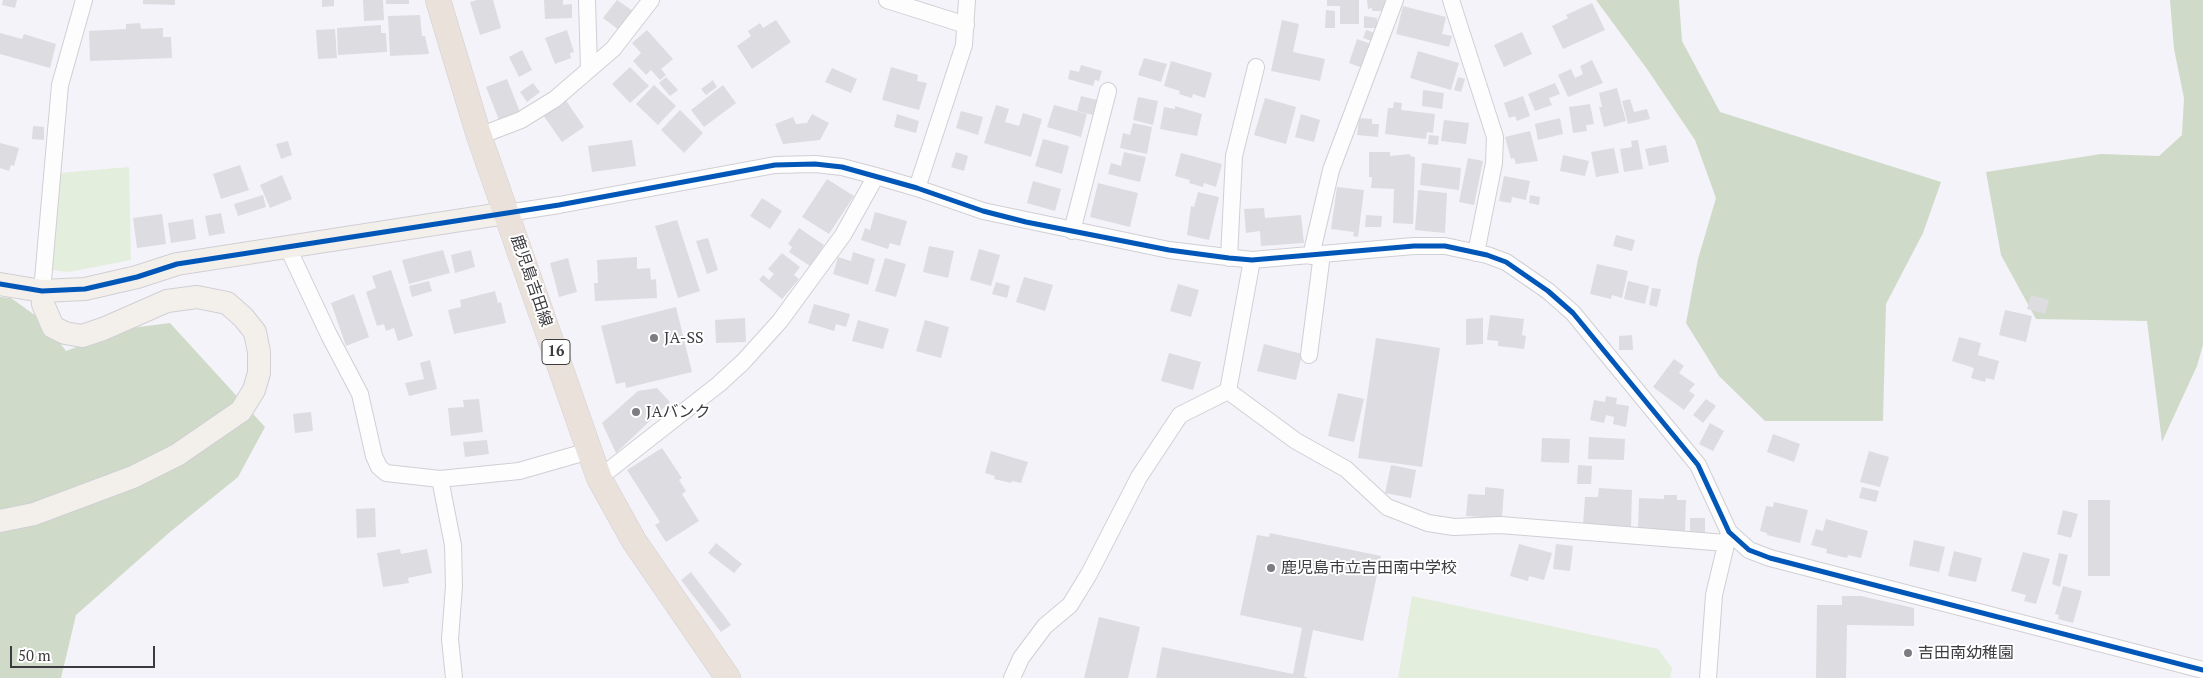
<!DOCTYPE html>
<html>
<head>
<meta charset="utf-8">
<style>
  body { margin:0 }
  #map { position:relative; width:2203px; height:678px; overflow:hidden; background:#f4f3f9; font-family:"PT Serif",serif }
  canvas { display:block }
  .scale { position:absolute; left:10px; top:646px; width:145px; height:22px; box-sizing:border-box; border:2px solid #3c3c40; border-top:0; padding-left:6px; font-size:15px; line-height:18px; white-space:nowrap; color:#3c3c40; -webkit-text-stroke:4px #fff; paint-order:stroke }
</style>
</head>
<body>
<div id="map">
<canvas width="2203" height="678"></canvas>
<div class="scale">50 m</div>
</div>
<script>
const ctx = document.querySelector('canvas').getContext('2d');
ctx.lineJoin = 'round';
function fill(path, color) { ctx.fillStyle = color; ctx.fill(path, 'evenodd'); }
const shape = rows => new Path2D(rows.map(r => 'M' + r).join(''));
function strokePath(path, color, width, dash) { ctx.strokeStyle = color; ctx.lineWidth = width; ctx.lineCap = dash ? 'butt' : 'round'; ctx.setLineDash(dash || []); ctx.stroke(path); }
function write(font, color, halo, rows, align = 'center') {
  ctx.font = font + ' "PT Serif","Noto Sans JP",serif'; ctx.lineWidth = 4; ctx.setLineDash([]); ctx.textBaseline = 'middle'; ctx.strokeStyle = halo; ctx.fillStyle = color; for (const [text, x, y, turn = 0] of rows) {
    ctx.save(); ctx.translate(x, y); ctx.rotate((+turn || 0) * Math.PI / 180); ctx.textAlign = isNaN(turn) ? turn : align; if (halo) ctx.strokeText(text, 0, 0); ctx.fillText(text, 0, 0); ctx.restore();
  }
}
const green = shape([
  [129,167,131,260,69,272,52,270,59,173],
  [1412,596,1658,649,1672,668,1670,678,1398,678]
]);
const forest = shape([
  [1596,0,1679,0,1682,41,1720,112,1941,182,1923,233,1886,304,1883,421,1765,421,1719,376,1686,323,1698,259,1716,198,1695,140,1647,69],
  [2170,0,2203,0,2203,345,2197,366,2162,442,2147,321,2036,319,2001,255,1986,172,2101,154,2159,156,2182,135,2184,98,2174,49],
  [0,297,11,298,43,321,66,351,123,329,170,323,265,427,238,477,170,532,76,615,61,678,0,678]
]);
const building = shape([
  [3,0,17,0,15,8,2,5],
  [143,0,175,0,175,5,143,4],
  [322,0,334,0,334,6,322,7],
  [363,0,383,0,384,20,364,21],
  [386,0,409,0,409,4,386,4],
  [477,0,493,0,501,28,480,35,470,2],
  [544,0,563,0,563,5,572,4,572,18,545,19],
  [617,0,633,11,619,30,603,18],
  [1327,0,1359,0,1359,24,1340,24,1340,6,1327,6],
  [1367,0,1385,0,1385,11,1372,11,1372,8,1368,9],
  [1592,3,1605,30,1563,49,1552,26,1568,18,1566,15],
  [1403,6,1446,17,1442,34,1452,36,1449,47,1396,34],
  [1326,10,1335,11,1335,28,1325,28],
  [420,15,422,36,425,36,429,54,390,56,388,16],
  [1364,16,1377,18,1377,28,1364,28],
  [776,20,791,42,752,69,737,46,751,36,748,31,760,23,763,28],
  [1282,20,1299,24,1293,52,1325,59,1320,81,1271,71],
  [140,23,141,29,163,28,163,37,171,37,172,58,90,61,89,31,126,29,126,24],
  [381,25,381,33,386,33,387,52,338,55,337,28],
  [335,29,337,58,318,59,316,30],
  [567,30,574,52,570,53,571,58,555,64,545,38],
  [647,30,673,59,661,69,666,75,660,80,651,70,646,75,633,61,641,53,632,43],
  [1366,30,1375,33,1372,41,1363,38],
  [1522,32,1532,54,1504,67,1494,45],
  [0,33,22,39,24,34,56,44,50,68,0,54],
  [1357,39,1371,44,1363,68,1349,63],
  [522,50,532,70,519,77,509,57],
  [1418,51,1459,63,1451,90,1410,78],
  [1144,58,1167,64,1161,82,1138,75],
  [1592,60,1603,83,1568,97,1558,75,1571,69,1575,78,1583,74,1580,66],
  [1171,61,1212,73,1205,98,1193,94,1192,98,1179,94,1180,91,1164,86],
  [1081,65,1102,71,1099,81,1095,80,1093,86,1068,79,1070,70,1079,72],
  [630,67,649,86,630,103,612,84],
  [891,67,918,75,917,81,927,83,919,110,882,100],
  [832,68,857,79,851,93,825,82],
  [666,77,678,90,670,96,659,83],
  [1458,77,1465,79,1461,92,1454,90],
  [507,79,520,112,499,120,486,87],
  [713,80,717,87,706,95,701,89],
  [533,83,540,92,527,102,520,92],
  [1555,83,1560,94,1549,98,1552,105,1535,111,1528,94],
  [654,85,676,106,658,125,636,104],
  [723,85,736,103,704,127,691,110],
  [1617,88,1626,121,1604,127,1599,107,1602,107,1599,93],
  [1423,90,1444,93,1442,109,1422,106],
  [1081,96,1097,100,1093,115,1077,111],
  [1523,96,1530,116,1517,121,1515,116,1509,118,1504,103],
  [1138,97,1158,101,1153,125,1133,120],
  [1265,98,1296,107,1286,144,1254,135],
  [565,99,584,127,562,142,543,115],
  [1630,99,1634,112,1647,109,1650,119,1628,124,1622,101],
  [1394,102,1402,103,1401,110,1435,114,1433,133,1427,132,1426,139,1385,134,1388,108,1393,108],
  [1590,104,1594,124,1586,125,1587,131,1573,133,1569,107],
  [996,105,1009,109,1005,122,1019,126,1023,113,1042,119,1031,157,984,143],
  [1054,105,1087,114,1081,137,1047,127],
  [1175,106,1202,114,1197,136,1160,129,1164,107,1175,109],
  [680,110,703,133,684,153,661,130],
  [961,111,983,117,978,135,956,128],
  [812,114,829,123,820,140,783,144,775,124,793,117,796,124,807,123],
  [897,114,919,121,916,133,894,127],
  [1301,114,1320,120,1314,142,1295,137],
  [1359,118,1372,119,1372,124,1379,124,1378,137,1357,135],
  [1560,118,1563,134,1538,140,1535,124],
  [1444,120,1469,123,1466,144,1441,141],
  [1133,123,1152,127,1147,154,1120,148,1123,133,1130,135],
  [33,126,44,127,44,140,32,139],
  [1530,131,1538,161,1516,164,1514,158,1511,159,1505,137],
  [1429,135,1439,136,1438,145,1428,144],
  [1043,139,1069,146,1062,174,1035,166],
  [632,140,636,166,592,172,588,146],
  [1638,140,1643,169,1624,172,1620,149,1632,147,1631,141],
  [288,141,292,155,281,159,276,144],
  [0,143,19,148,14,166,11,165,9,171,0,168],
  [1666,145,1669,162,1649,166,1645,149],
  [1614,148,1619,173,1596,177,1591,152],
  [956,152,968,156,964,171,951,167],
  [1124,152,1146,157,1140,182,1108,174,1111,163,1121,166],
  [1369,152,1390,152,1390,156,1410,154,1410,156,1415,157,1413,224,1393,223,1394,189,1371,188,1372,177,1369,177],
  [1181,153,1222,164,1216,187,1204,183,1203,187,1189,183,1190,180,1175,176],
  [1563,155,1589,161,1585,176,1560,171],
  [1468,158,1483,161,1474,205,1459,202],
  [1422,163,1461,168,1459,190,1420,185],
  [240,165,249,190,221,199,213,174],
  [282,175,292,199,270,208,260,185],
  [1504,176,1530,181,1526,200,1512,197,1511,203,1499,201],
  [827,179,854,196,829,234,802,217],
  [1033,181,1061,189,1055,211,1027,203],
  [1098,183,1138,193,1130,227,1090,217],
  [1337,187,1364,190,1358,237,1353,236,1354,232,1331,229],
  [1418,190,1447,193,1445,233,1415,230],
  [1198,192,1219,197,1209,240,1187,235,1191,206,1194,207],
  [263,195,266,207,238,216,234,204],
  [1530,195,1540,197,1539,205,1529,203],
  [762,198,782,211,770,229,750,216],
  [1264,208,1265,218,1301,215,1304,243,1261,246,1260,231,1246,233,1244,209],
  [875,212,907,221,900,246,890,243,888,249,861,240,865,228,870,230],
  [221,213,225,233,209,236,205,216],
  [162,214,166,244,137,248,133,218],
  [1366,215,1382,216,1381,227,1365,227],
  [193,219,196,239,171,243,168,223],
  [677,220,700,291,678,298,655,226],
  [799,228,824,245,810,266,789,252,792,247,788,244],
  [1616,235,1635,240,1632,251,1613,246],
  [708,238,718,270,707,274,696,241],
  [929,246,954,251,948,278,923,272],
  [979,249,1000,255,991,286,970,280],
  [443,250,450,273,409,284,402,260],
  [471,250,475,267,455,273,451,255],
  [853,252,875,259,868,285,833,274,838,257,851,261],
  [782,253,800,267,794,275,799,279,782,299,759,280,763,275,769,280,774,274,768,269],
  [637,257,637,269,650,268,651,280,656,279,657,298,595,301,594,283,598,283,597,260],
  [568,258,577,292,559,297,550,263],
  [885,258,906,264,896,297,875,291],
  [1597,264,1628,271,1622,298,1612,295,1611,299,1590,294],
  [391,270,413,336,398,341,394,328,386,331,384,324,377,326,366,292,376,288,372,276],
  [1024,277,1053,285,1045,311,1016,302],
  [429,281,432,291,412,297,409,286],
  [1628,281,1649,286,1645,304,1624,299],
  [996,282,1010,286,1007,298,992,294],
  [1178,284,1199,290,1191,317,1170,311],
  [1652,288,1661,289,1657,307,1649,305],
  [495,291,498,303,501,302,506,323,454,334,448,310,461,307,460,300],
  [354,294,369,337,346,346,331,303],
  [2031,295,2049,300,2045,314,2027,309],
  [814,304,850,314,846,327,836,324,834,331,808,323],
  [676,307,692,372,626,388,625,382,616,384,601,326],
  [2005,310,2032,316,2026,342,1999,335],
  [1490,315,1524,319,1522,335,1526,336,1524,349,1498,346,1498,341,1487,340],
  [745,318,746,342,716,343,715,320],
  [1483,318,1483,344,1466,345,1466,319],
  [858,320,889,329,883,349,852,341],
  [925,320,949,327,941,358,916,351],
  [1632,335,1633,350,1619,350,1619,336],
  [1959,337,1981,343,1978,355,1999,361,1994,380,1986,378,1985,382,1971,378,1974,368,1952,361],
  [1376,338,1440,348,1422,467,1358,458],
  [1264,344,1302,354,1296,380,1257,371],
  [1169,353,1201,362,1193,390,1161,381],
  [1674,359,1684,366,1679,373,1695,384,1689,391,1695,395,1684,410,1653,387],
  [430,360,437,389,409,396,405,383,424,379,420,363],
  [657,388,670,402,616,453,602,423,638,391],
  [1338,393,1364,399,1354,442,1328,436],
  [1606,396,1617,398,1616,404,1629,406,1626,427,1613,424,1614,417,1606,415,1604,423,1590,420,1594,400,1605,402],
  [479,399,483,432,451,436,448,408,464,407,463,400],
  [1706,399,1716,406,1703,423,1693,415],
  [311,412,313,431,295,433,293,414],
  [1710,423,1724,431,1713,451,1699,444],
  [1773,434,1800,444,1794,462,1767,452],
  [1589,437,1625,439,1624,460,1588,459],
  [1542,438,1570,439,1569,463,1541,462],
  [487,440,489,454,465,457,463,442],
  [662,448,682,478,679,480,686,491,682,494,699,521,666,542,655,525,660,522,627,470],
  [991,451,1028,462,1021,483,1012,481,1011,483,994,479,995,476,985,473],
  [1869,451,1889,457,1880,487,1860,482],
  [1391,465,1416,470,1411,498,1385,493],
  [1578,465,1592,466,1591,484,1577,484],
  [1485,487,1504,489,1502,518,1466,516,1468,494,1485,495],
  [1862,487,1879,491,1876,502,1859,498],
  [1599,488,1632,490,1631,527,1583,525,1585,497,1598,497],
  [1664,495,1677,495,1677,500,1686,500,1685,531,1638,530,1639,498,1664,499],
  [2088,500,2110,500,2110,576,2088,576],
  [1774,502,1808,510,1800,543,1767,535,1767,533,1760,531,1766,506,1773,507],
  [375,508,376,537,357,538,356,509],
  [2063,510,2078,514,2071,538,2057,534],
  [1690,518,1705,518,1705,535,1690,534],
  [1826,519,1868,531,1861,558,1848,555,1847,558,1826,553,1827,549,1811,545,1816,529,1823,531],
  [1270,533,1381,556,1363,641,1313,630,1304,676,1308,678,1156,678,1162,647,1293,674,1302,628,1240,615,1257,535,1269,537],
  [1914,540,1945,547,1939,572,1909,566],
  [716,543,742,564,734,573,708,553],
  [1519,544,1552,553,1544,580,1529,576,1528,581,1510,576],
  [1556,544,1573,546,1570,571,1553,569],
  [400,549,401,554,427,549,432,573,408,578,409,583,383,587,377,553],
  [1954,551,1982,558,1976,582,1948,576],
  [2023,552,2050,559,2036,604,2024,601,2026,595,2011,591],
  [2059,553,2068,555,2060,587,2052,584],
  [691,572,731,625,721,632,681,580],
  [2063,586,2082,591,2073,623,2058,619,2059,615,2055,614],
  [1842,596,1861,596,1914,608,1914,626,1847,625,1846,678,1816,678,1817,605,1842,605],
  [1099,617,1140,627,1128,678,1084,678]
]);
const street = shape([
  [587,0,589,69],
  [887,0,966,25],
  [1451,0,1495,137,1494,163,1476,253],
  [479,136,521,120,555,99,613,49,651,0],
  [917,188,964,45,967,0],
  [507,213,559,205,775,165,815,164,842,167,876,176,917,188,983,211,1169,250,1252,260,1414,246,1445,246,1487,255,1506,262,1548,291,1573,313,1698,465,1729,532,1749,550,1770,558,2203,670],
  [1072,231,1108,91],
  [287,246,329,335,360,394,374,456,379,467,386,473,440,479],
  [1311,256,1331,170,1395,0],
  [1229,258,1234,156,1256,67],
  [42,291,60,85,84,0],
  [1309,355,1322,254],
  [1228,391,1296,441,1346,469,1387,507,1428,523,1454,527,1500,525,1726,543],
  [599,478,719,384,743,362,780,321,843,235,876,176],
  [454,678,450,639,454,586,453,545,440,479,519,471,589,451],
  [1012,678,1021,658,1045,626,1070,605,1089,574,1139,477,1180,415,1228,391,1252,260],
  [1708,678,1714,595,1729,532]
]);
const secondary = shape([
  [0,284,42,291,85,289,137,277,177,264,507,213],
  [0,521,34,514,133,477,177,455,241,411,254,390,259,373,259,352,255,332,243,317,227,303,197,297,167,301,103,329,82,336,65,333,53,327,43,304,42,291]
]);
const primary = shape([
  [438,0,479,136,599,478,634,541,728,678]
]);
const cycleway = shape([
  [0,284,42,291,85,289,137,277,177,264,559,205,775,165,815,164,842,167,917,188,983,211,1026,222,1169,250,1229,258,1252,260,1414,246,1445,246,1487,255,1506,262,1548,291,1573,313,1698,465,1729,532,1749,550,1770,558,2203,670]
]);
const markers = [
  [654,338,5,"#7c7c81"],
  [636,412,5,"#7c7c81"],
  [1271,568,5,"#7c7c81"],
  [1908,653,5,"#7c7c81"]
];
const shields = [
  [556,352,28]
];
const shieldNames = [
  ["16",556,352]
];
const streetNames = [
  ["鹿児島吉田線",531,281,71]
];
const poiNames = [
  ["JA-SS",664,338],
  ["JAバンク",646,412],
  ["鹿児島市立吉田南中学校",1281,568],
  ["吉田南幼稚園",1918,653]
];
fill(green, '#e4eedd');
fill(forest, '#cfdbc8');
fill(building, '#dddce1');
strokePath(street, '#d0cfd4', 18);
strokePath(secondary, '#d0cfd4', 24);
strokePath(primary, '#d0d0d3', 26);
strokePath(street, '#fdfdfe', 16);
strokePath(secondary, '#f3f0ec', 22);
strokePath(primary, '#e9e1da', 25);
strokePath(cycleway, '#0057b8', 5);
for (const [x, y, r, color] of markers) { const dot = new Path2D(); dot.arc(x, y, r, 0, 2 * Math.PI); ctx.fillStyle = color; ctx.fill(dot); strokePath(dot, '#fff', 2); }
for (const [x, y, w] of shields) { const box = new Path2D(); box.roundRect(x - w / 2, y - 12.5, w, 25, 4); ctx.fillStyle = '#fff'; ctx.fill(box); strokePath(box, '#3c3c40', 1); }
write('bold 15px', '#3c3c40', null, shieldNames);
write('16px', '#3c3c40', '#fff', streetNames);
write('16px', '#3c3c40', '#fff', poiNames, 'left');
</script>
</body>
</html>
